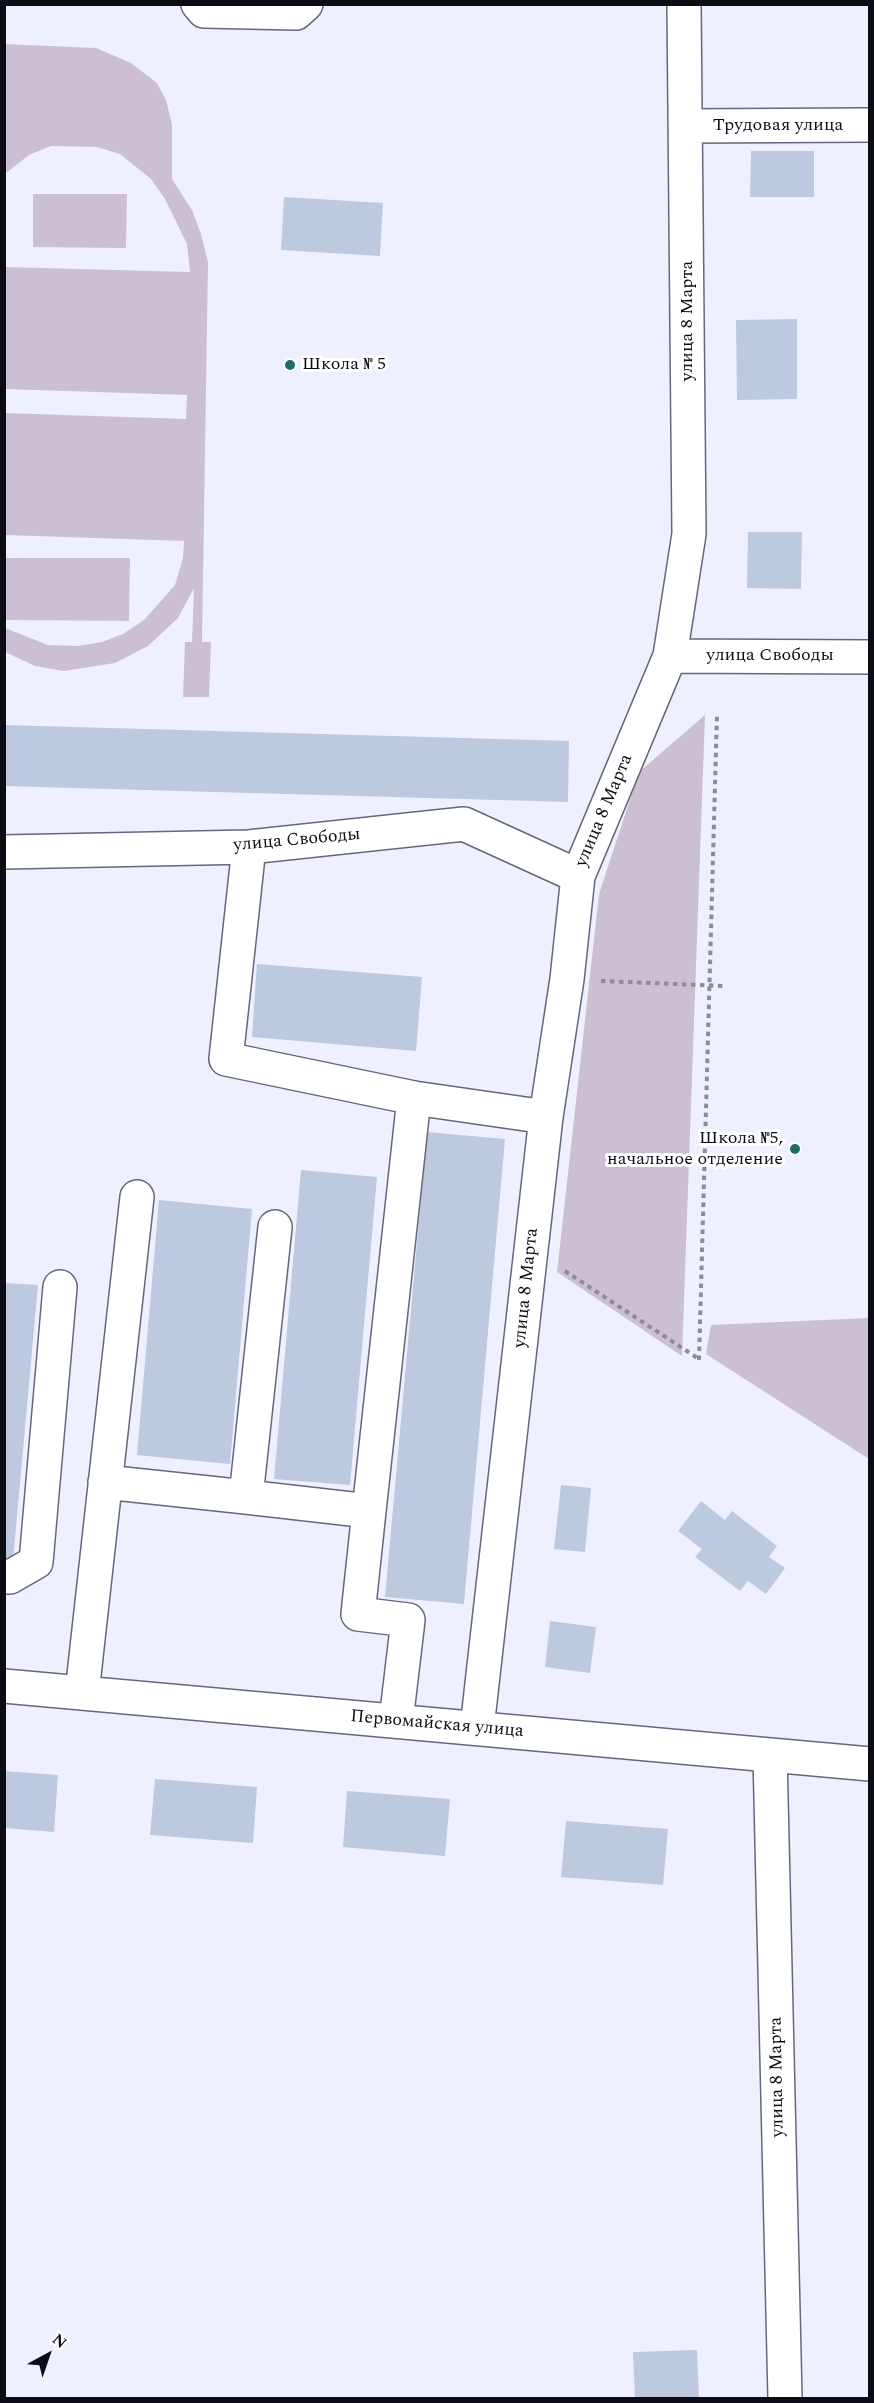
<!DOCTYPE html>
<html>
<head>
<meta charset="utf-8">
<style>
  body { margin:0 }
  #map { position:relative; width:874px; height:2403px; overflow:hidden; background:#eff0ff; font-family:Spectral,serif }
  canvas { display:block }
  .frame { position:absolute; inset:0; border:6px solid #0c0d14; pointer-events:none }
  .north { position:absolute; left:18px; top:2325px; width:60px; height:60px; -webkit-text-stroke:4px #fff; paint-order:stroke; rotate:40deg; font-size:16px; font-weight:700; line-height:24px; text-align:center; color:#0c0d14 }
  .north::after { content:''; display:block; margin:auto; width:21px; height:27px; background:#0c0d14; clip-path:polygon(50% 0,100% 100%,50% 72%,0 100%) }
</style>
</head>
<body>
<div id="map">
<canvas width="874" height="2403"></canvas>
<div class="frame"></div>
<div class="north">N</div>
</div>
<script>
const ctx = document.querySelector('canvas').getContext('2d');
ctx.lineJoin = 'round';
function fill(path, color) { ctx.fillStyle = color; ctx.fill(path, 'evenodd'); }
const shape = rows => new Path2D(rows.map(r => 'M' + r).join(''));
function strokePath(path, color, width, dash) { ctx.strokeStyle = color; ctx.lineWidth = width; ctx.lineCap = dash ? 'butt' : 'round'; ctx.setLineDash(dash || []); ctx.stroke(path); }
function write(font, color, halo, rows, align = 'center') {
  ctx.font = font + ' Spectral,serif'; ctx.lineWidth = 6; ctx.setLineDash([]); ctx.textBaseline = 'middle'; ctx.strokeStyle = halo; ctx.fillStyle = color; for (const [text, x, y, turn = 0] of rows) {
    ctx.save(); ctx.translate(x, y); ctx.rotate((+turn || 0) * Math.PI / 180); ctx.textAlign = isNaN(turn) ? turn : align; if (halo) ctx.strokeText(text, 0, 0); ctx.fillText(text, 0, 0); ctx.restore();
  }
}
const green = shape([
  [4,44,96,48,131,63,157,83,166,100,172,125,172,179,192,210,201,234,208,262,202,642,211,642,209,697,183,697,185,642,192,642,194,588,178,618,148,646,115,663,64,671,35,666,5,652,5,628,48,645,78,646,102,642,123,634,144,620,175,585,183,558,184,541,5,535,5,413,186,419,187,395,5,389,5,267,190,272,187,244,165,199,151,179,120,154,97,147,51,146,29,155,5,174],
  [33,194,127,194,126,248,33,247],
  [5,558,130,558,129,621,5,620],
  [705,715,682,1356,557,1272,599,894,639,772],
  [869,1318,869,1459,706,1354,711,1325]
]);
const building = shape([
  [751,151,814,151,814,197,750,197],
  [284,197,383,203,380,256,281,250],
  [797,319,797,399,737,400,736,320],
  [748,532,802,532,801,589,747,588],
  [4,725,569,741,568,802,4,786],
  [257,964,422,977,416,1051,252,1037],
  [427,1132,505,1139,464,1604,385,1597],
  [301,1170,377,1177,350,1485,274,1479],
  [159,1200,252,1209,230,1464,137,1455],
  [4,1283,38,1285,13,1560,4,1559],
  [561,1485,591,1488,585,1552,554,1549],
  [701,1501,725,1520,732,1511,777,1546,769,1557,785,1568,766,1594,748,1581,740,1591,695,1557,702,1549,678,1531],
  [550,1621,596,1627,590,1673,545,1667],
  [4,1771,58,1775,54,1832,4,1828],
  [155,1779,257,1787,253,1843,150,1835],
  [347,1791,450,1799,445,1856,343,1847],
  [566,1821,668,1829,663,1885,561,1877],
  [697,2350,699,2398,635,2398,633,2352]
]);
const path = shape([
  [601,981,725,986],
  [565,1271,699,1359],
  [699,1360,717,714]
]);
const minor = shape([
  [198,4,204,11,296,13,306,4],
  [686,126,870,125],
  [670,656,870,657],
  [249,847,226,1059,414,1098,546,1117],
  [4,852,249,847,464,824,578,876],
  [275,1227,246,1497,369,1511,414,1098],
  [105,1482,246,1497],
  [369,1511,358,1614,408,1620,396,1721],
  [4,1577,10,1577,36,1562,60,1287],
  [4,1686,870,1764],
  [82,1693,137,1197],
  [477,1728,546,1117,567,979,578,876,670,656,689,534,684,4],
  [770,1755,785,2398]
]);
const markers = [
  [290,365,6,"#1f6a66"],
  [795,1149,6,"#1f6a66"]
];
const streetNames = [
  ["Трудовая улица",778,126],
  ["улица 8 Марта",688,321,-90],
  ["улица Свободы",770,656],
  ["улица 8 Марта",605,811,-67],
  ["улица Свободы",297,841,-5],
  ["улица 8 Марта",527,1288,-84],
  ["Первомайская улица",437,1725,5],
  ["улица 8 Марта",778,2077,-91]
];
const poiNames = [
  ["Школа № 5",302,365],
  ["Школа №5,",783,1139,"right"],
  ["начальное отделение",783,1160,"right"]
];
fill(green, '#ccbfd1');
fill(building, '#bdc9de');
strokePath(minor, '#65677b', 36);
strokePath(path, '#8b8c97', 4, [4.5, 4.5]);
strokePath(minor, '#fff', 33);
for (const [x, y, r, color] of markers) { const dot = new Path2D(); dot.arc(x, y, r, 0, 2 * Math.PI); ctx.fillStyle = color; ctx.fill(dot); strokePath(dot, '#fff', 2); }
write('18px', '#0c0d14', '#fff', streetNames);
write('18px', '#0c0d14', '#fff', poiNames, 'left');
</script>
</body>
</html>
